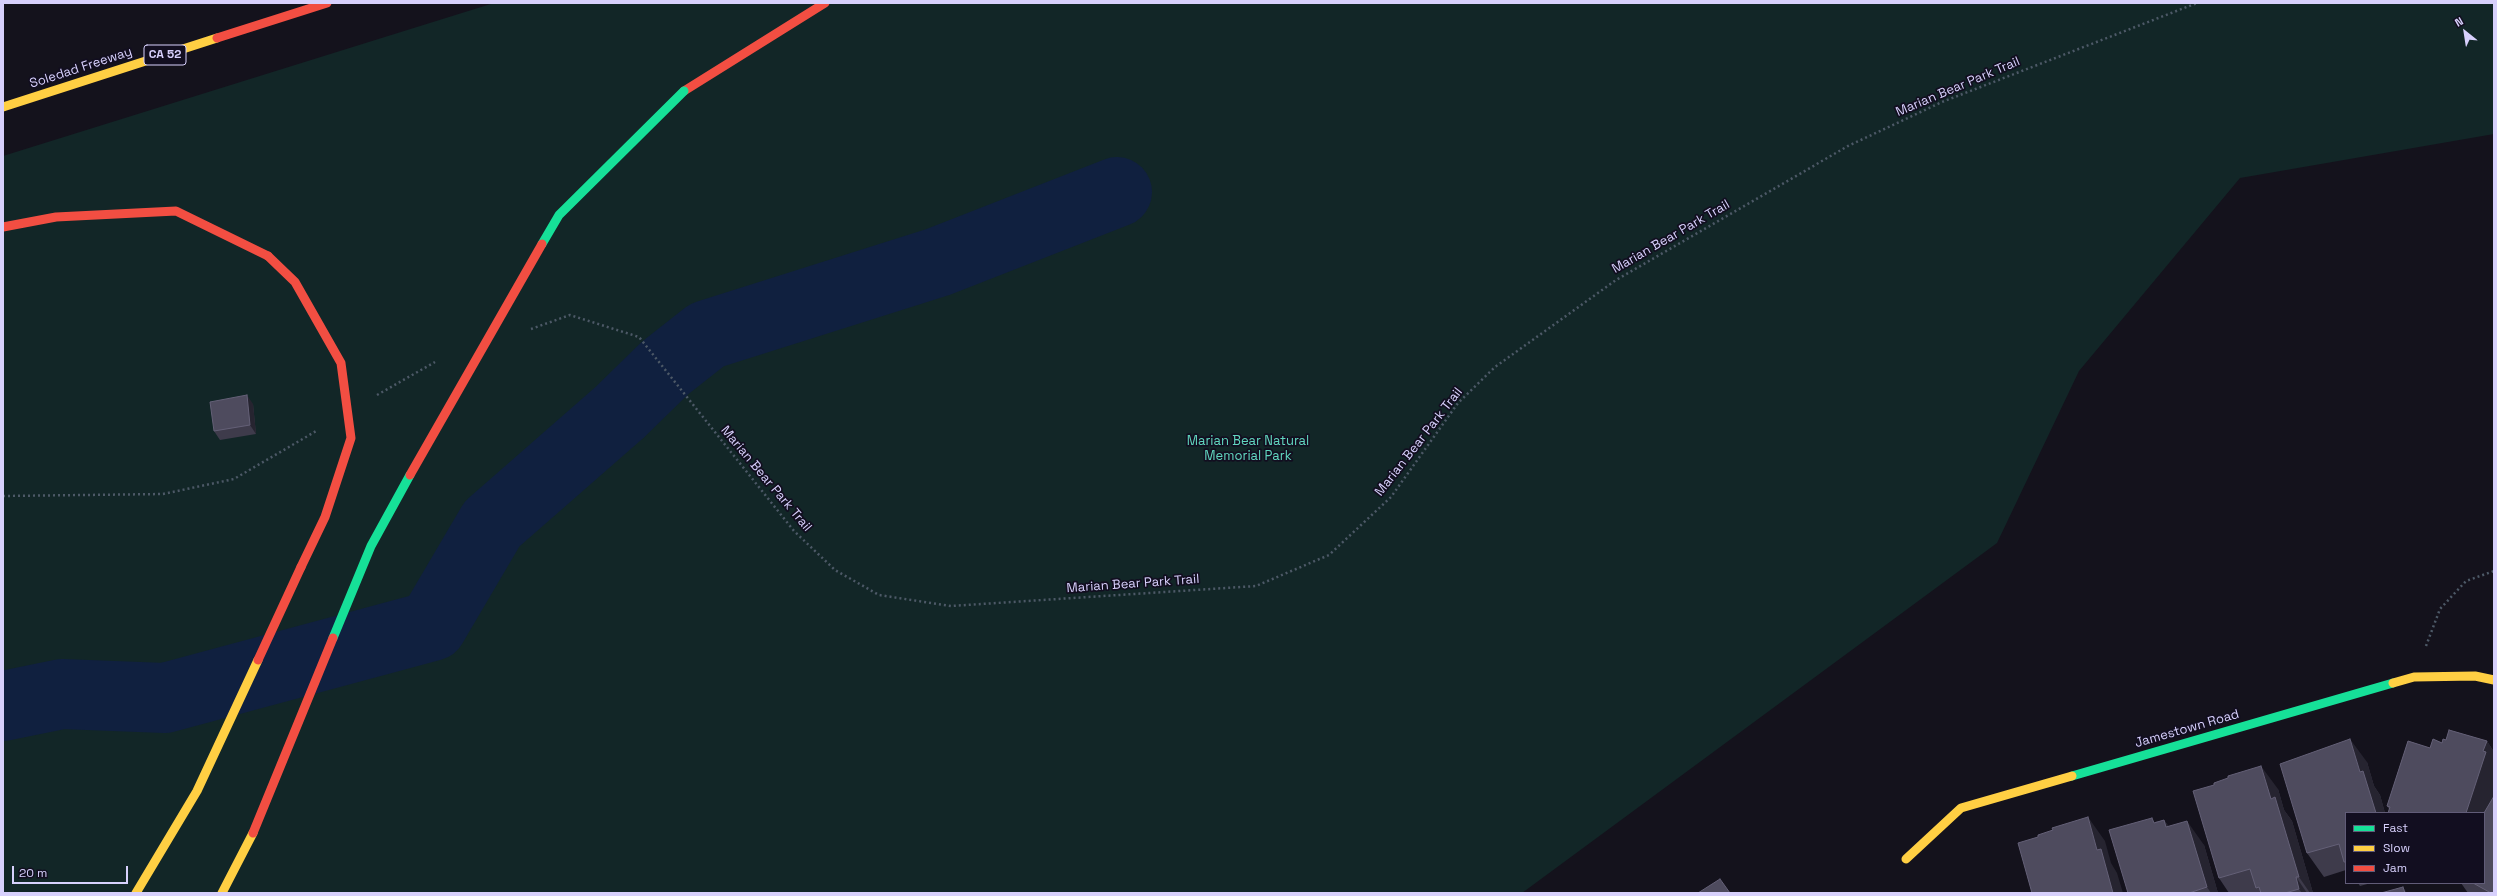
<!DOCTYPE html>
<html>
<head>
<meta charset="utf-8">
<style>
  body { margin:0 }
  #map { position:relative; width:2497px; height:896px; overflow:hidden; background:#14121c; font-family:"Space Grotesk",sans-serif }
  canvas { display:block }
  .frame { position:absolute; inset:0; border:4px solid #d7d0fc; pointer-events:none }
  .legend { position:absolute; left:2345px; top:812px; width:140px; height:72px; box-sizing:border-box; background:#120e20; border:1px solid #615c78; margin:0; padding:5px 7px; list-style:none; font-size:12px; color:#d7d0fc }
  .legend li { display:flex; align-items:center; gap:8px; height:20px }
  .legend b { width:20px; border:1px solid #615c78 }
  .north { position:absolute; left:2445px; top:12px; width:40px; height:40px; -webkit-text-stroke:3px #120e20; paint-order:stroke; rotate:330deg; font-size:11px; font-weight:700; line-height:16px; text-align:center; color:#d7d0fc }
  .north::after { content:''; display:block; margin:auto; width:14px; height:18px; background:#d7d0fc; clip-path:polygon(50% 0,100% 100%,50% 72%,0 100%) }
  .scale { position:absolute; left:12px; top:866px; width:116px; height:18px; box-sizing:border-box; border:2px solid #d7d0fc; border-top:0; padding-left:5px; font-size:12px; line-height:14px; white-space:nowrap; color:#d7d0fc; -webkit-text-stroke:3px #120e20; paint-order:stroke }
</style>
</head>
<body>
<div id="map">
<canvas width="2497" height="896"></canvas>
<div class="frame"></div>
<ul class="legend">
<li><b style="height:5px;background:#16e098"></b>Fast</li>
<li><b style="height:5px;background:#ffcf43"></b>Slow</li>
<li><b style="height:5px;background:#f24e42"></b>Jam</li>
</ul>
<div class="north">N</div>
<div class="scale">20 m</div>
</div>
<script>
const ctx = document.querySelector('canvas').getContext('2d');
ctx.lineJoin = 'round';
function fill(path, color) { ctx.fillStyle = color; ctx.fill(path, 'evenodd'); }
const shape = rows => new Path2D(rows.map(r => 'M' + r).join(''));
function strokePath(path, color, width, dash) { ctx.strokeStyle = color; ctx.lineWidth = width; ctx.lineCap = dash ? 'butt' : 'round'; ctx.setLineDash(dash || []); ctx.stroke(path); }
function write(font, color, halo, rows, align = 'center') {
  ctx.font = font + ' "Space Grotesk",sans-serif'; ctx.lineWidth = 3.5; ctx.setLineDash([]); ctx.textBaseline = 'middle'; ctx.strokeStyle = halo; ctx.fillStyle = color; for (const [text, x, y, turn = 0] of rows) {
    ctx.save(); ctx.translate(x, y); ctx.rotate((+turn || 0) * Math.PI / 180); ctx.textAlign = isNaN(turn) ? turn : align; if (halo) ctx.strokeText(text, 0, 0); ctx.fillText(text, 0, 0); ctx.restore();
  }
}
const green = shape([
  [494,3,2494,3,2494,134,2240,178,2079,371,1997,543,1522,893,3,893,3,156]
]);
const river = shape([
  [3,706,62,694,165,698,432,626,492,524,620,412,665,368,707,335,938,262,1117,192]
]);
const path = shape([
  [531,329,570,315,639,337,794,531,835,570,879,595,951,606,1256,586,1329,555,1391,497,1458,403,1495,367,1616,280,1848,146,1942,102,2197,3],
  [377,395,435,362],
  [3,496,163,494,234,479,318,430],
  [2426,646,2440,609,2466,581,2494,571]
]);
const fast = shape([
  [2072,776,2393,683]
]);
const slow = shape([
  [3,107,217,38],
  [2393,683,2414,677,2475,676,2494,680],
  [1906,859,1961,808,2072,776],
  [136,893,197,791,258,660],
  [222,893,253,833]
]);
const jam = shape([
  [217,38,327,3],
  [684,91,825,3],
  [3,227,56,217,176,211,268,256],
  [258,660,301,567]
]);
const fastBridge = shape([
  [542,244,559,215,684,91],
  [333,638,371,546,410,475]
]);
const jamBridge = shape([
  [268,256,295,282,341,363,351,438,325,517,301,567],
  [410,475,542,244],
  [253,833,333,638]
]);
const wall = shape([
  [253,404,256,434,220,440,214,431],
  [2449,730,2487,741,2494,752,2494,893,2468,893,2461,883,2484,883,2484,813,2388,813,2389,809,2387,806,2408,741,2430,748,2433,739,2442,743,2443,739,2446,740],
  [2367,762,2374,786,2380,795,2385,813,2346,813,2346,870,2324,877,2307,853],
  [2214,785,2278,789,2284,810,2292,821,2313,893,2229,893,2219,878],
  [2164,820,2169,827,2204,845,2218,893,2128,893,2155,822],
  [2358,883,2371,883,2360,886]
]);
const shadedWall = shape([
  [247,395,253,404,256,434,250,425],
  [2350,739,2367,762,2374,786,2380,795,2385,813,2376,813,2360,772],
  [2487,741,2494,752,2494,802,2484,813,2466,813,2483,751],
  [2261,766,2278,789,2284,810,2292,821,2313,893,2310,893,2299,877,2271,799],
  [2088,817,2105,841,2111,863,2117,873,2123,893,2113,893,2097,850],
  [2164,820,2181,843,2166,827],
  [2187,821,2204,845,2218,893,2211,893,2207,887],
  [2296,877,2307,893,2302,893,2299,889],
  [2403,887,2407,893,2405,893]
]);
const building = shape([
  [247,395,250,425,214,431,210,402,247,395],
  [2449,730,2487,741,2483,751,2486,752,2466,813,2388,813,2390,807,2387,806,2408,741,2430,748,2433,739,2442,743,2443,739,2446,740,2449,730],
  [2350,739,2360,772,2363,771,2376,813,2346,813,2346,862,2344,862,2339,844,2307,853,2280,764,2350,739],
  [2261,766,2271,799,2275,797,2299,877,2296,877,2299,889,2285,893,2261,893,2259,887,2256,888,2250,869,2219,878,2193,791,2214,785,2214,783,2228,778,2228,776,2261,766],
  [2494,796,2494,893,2491,893,2473,883,2484,883,2484,813,2494,796],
  [2088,817,2097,850,2101,849,2113,893,2032,893,2018,843,2038,837,2038,835,2053,830,2052,828,2088,817],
  [2152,818,2154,823,2164,820,2166,827,2187,821,2207,887,2189,893,2128,893,2109,830,2152,818],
  [1720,879,1730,893,1698,893,1720,879],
  [2403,887,2405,893,2381,893,2403,887]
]);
const shields = [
  [165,55,42]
];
const shieldNames = [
  ["CA 52",165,55]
];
const streetNames = [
  ["Soledad Freeway",81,68,-18],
  ["Marian Bear Park Trail",1958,87,-23],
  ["Marian Bear Park Trail",1671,237,-30],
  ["Marian Bear Park Trail",1419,442,-52],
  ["Marian Bear Park Trail",766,479,50],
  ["Marian Bear Park Trail",1133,584,-4],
  ["Jamestown Road",2187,729,-16]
];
const parkNames = [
  ["Marian Bear Natural",1248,441],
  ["Memorial Park",1248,456]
];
fill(green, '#122627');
strokePath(river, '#10203f', 70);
strokePath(path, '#4d5967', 2.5, [2, 3]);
strokePath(fast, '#16e098', 9);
strokePath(slow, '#ffcf43', 9);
strokePath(jam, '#f24e42', 9);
strokePath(fastBridge, '#16e098', 9);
strokePath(jamBridge, '#f24e42', 9);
fill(wall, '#3e3b4b');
fill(shadedWall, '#262430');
fill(building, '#4e4b5e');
strokePath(building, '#646077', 1);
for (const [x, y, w] of shields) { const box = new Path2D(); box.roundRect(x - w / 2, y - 10, w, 20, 3); ctx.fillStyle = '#120e20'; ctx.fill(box); strokePath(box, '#d7d0fc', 1); }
write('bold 12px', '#d7d0fc', null, shieldNames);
write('13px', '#d7d0fc', '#120e20', streetNames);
write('13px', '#61d7bf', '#120e20', parkNames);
</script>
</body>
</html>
